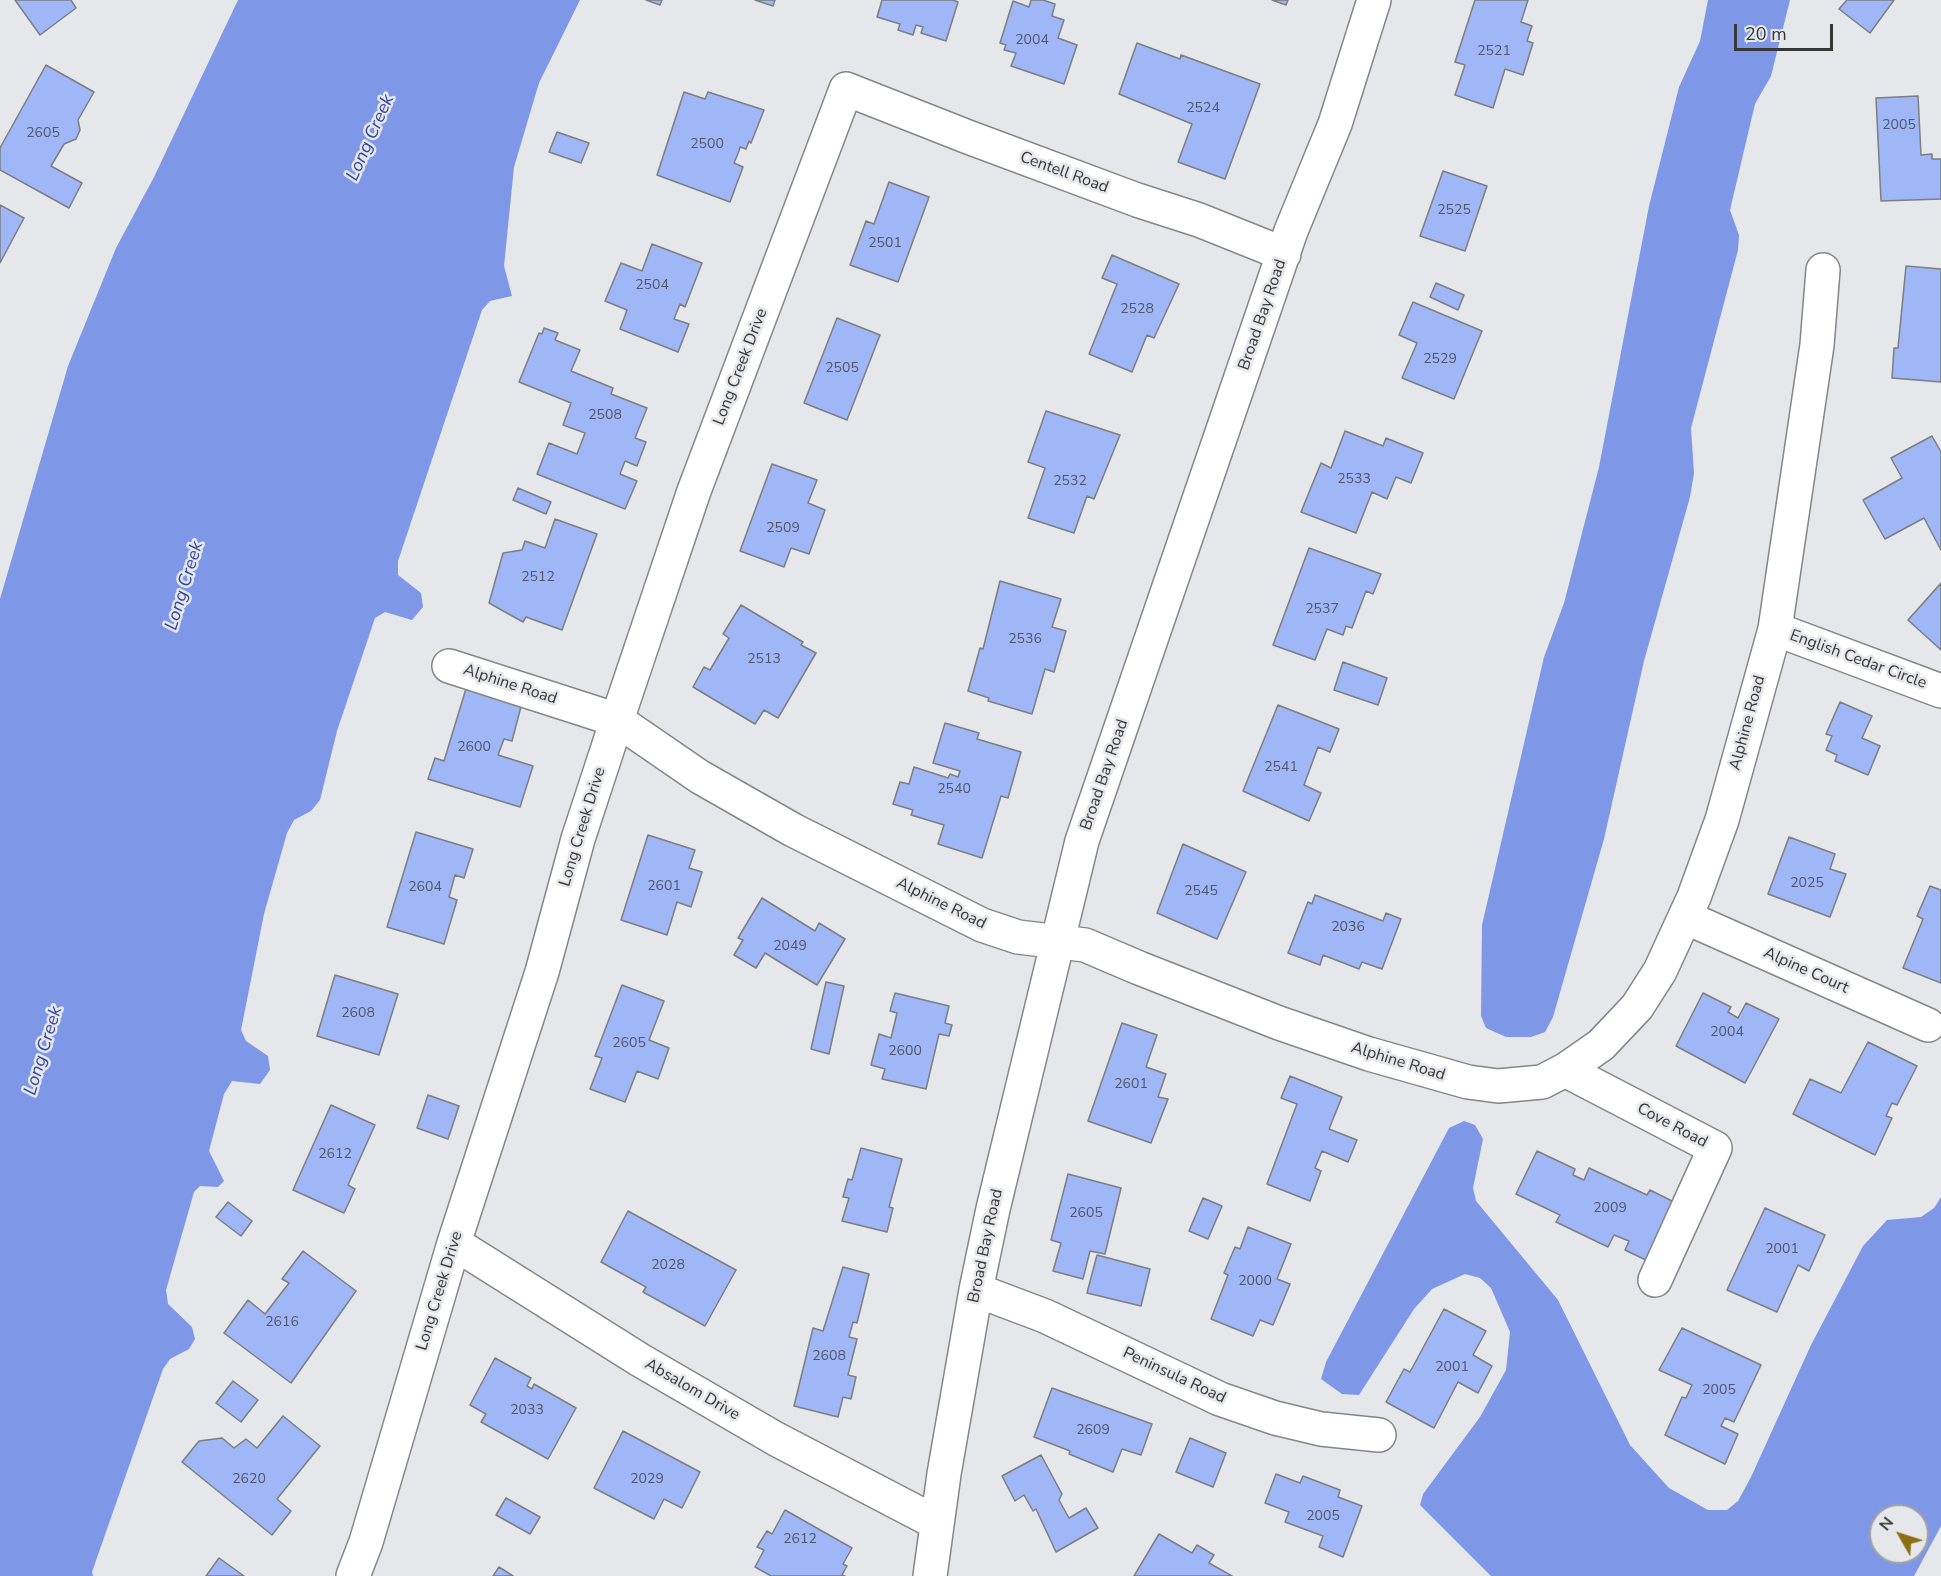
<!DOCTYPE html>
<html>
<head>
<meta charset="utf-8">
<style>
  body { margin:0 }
  #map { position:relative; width:1941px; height:1576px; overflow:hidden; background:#e6e7eb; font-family:"Nunito Sans",sans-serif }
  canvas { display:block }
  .north { position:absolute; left:1869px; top:1504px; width:60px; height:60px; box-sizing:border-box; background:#e6e7eb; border:2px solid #a0a1a3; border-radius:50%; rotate:309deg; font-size:16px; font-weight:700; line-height:24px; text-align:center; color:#373738 }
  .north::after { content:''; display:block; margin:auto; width:21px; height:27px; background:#8c6f12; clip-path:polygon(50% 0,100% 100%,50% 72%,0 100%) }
  .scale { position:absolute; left:1734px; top:24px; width:99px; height:27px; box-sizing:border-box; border:3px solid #373738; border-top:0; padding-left:8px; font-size:18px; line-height:21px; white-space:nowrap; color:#373738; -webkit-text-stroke:4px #e6e7eb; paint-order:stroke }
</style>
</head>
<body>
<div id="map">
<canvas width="1941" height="1576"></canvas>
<div class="north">N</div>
<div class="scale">20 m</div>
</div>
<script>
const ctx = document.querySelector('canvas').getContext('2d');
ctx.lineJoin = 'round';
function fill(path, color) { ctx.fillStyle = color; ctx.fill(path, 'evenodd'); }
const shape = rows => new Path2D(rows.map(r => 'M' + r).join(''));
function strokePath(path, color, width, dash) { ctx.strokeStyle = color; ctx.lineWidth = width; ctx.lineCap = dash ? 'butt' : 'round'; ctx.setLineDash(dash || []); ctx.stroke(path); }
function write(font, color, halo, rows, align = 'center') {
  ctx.font = font + ' "Nunito Sans",sans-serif'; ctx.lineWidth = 5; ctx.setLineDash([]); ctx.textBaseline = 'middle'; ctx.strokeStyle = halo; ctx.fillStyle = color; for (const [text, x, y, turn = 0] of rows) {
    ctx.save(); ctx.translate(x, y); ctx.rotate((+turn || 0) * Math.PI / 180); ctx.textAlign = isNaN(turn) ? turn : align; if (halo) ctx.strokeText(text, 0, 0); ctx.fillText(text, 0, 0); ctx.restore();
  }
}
const water = shape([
  [238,0,580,0,539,83,514,167,504,266,512,296,490,301,482,310,398,561,398,575,421,593,423,607,412,620,385,612,375,618,337,731,320,800,311,811,294,820,287,833,264,914,241,1030,246,1041,268,1056,270,1070,260,1084,232,1081,224,1094,209,1151,224,1181,218,1187,200,1186,194,1192,166,1290,168,1304,192,1327,195,1339,189,1349,170,1359,163,1369,92,1572,93,1576,0,1576,0,599,68,366,116,248,154,177],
  [1708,0,1790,0,1771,76,1755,104,1730,210,1739,235,1738,250,1691,428,1694,473,1690,497,1644,661,1604,839,1553,1017,1545,1032,1531,1037,1506,1037,1486,1028,1481,1016,1482,925,1544,657,1564,603,1599,467,1649,206,1679,87,1700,41],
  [1464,1121,1475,1125,1483,1139,1473,1188,1476,1201,1558,1300,1630,1445,1669,1488,1708,1510,1727,1510,1738,1501,1751,1477,1811,1345,1863,1246,1887,1220,1921,1217,1934,1208,1941,1197,1941,1526,1914,1576,1491,1576,1420,1505,1423,1494,1480,1417,1506,1370,1510,1332,1491,1288,1480,1278,1465,1274,1432,1289,1414,1309,1359,1395,1342,1394,1321,1379,1326,1362,1449,1128],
  [1881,1516,1917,1516,1917,1552,1881,1552]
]);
const building = shape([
  [15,0,71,0,76,8,40,35,15,0],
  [646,0,662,0,660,5,646,0],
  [755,0,775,0,773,6,755,0],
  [882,0,953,0,958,2,946,41,921,33,923,27,916,25,913,35,898,30,900,24,877,17,882,0],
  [1031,0,1043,0,1055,4,1052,16,1064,20,1058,38,1077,45,1064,84,1011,66,1016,53,1004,50,1006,45,1000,43,1013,1,1029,7,1031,0],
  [1272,0,1288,0,1286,5,1272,0],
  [1475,0,1528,0,1521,22,1532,26,1527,41,1533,43,1523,75,1505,69,1493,108,1455,95,1465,65,1455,62,1475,0],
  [1847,0,1894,0,1870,33,1839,9,1847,0],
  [1137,43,1180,59,1181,55,1260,84,1225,179,1178,162,1192,124,1119,94,1137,43],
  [46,65,94,92,78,120,80,130,76,139,64,144,51,166,82,183,69,208,0,170,0,148,46,65],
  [684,92,705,99,708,92,764,110,751,143,749,141,746,149,740,147,739,151,734,163,743,167,730,202,657,175,684,92],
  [1918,96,1921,155,1932,154,1932,159,1941,159,1941,199,1881,201,1876,98,1918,96],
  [557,132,589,143,581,163,549,152,557,132],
  [1443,171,1487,186,1465,251,1420,236,1443,171],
  [889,182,929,197,898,282,850,265,866,221,874,224,889,182],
  [0,205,24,218,0,263,0,205],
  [652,244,702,263,685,307,680,304,674,319,689,324,678,352,620,329,627,310,605,301,621,263,642,271,652,244],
  [1112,255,1179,284,1154,338,1147,335,1132,372,1089,354,1117,284,1102,278,1112,255],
  [1906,266,1941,269,1941,382,1892,378,1894,348,1898,348,1906,266],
  [1436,283,1464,295,1458,310,1430,297,1436,283],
  [1413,302,1482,331,1454,399,1402,378,1417,343,1399,335,1413,302],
  [837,318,880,335,847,420,804,403,837,318],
  [544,328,558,333,555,340,580,350,571,371,613,388,611,394,647,408,635,438,646,442,637,466,625,461,620,474,637,481,625,509,537,474,549,443,577,454,585,433,563,425,571,403,519,382,539,333,542,334,544,328],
  [1046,411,1120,435,1094,499,1087,496,1074,533,1028,518,1045,468,1028,462,1046,411],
  [1345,431,1383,446,1386,438,1423,453,1411,483,1396,477,1387,499,1372,492,1356,533,1301,512,1321,463,1331,468,1345,431],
  [1932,436,1941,452,1941,550,1924,518,1885,539,1863,500,1902,478,1891,458,1932,436],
  [772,464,817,480,808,503,825,510,809,554,791,548,784,567,740,551,772,464],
  [518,488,551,502,546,514,513,500,518,488],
  [555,519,597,534,562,630,526,617,523,622,489,603,503,553,522,550,525,541,545,548,555,519],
  [1309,548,1381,574,1373,594,1366,591,1352,628,1346,626,1343,635,1327,629,1315,660,1273,645,1309,548],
  [1000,581,1061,599,1052,627,1066,631,1054,672,1045,669,1032,714,988,701,989,698,968,691,980,648,983,649,1000,581],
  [1941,583,1941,650,1908,620,1941,583],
  [741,605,803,642,801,645,816,653,778,718,764,710,755,724,693,687,704,667,710,670,729,638,723,634,741,605],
  [1343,662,1387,678,1378,705,1334,690,1343,662],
  [468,682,523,699,512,741,504,739,498,755,533,766,520,807,428,779,435,758,444,761,468,682],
  [1840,702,1872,716,1862,738,1880,746,1868,775,1835,761,1837,755,1826,750,1832,736,1826,734,1840,702],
  [1278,705,1339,729,1330,752,1318,747,1304,785,1321,793,1309,821,1243,791,1278,705],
  [945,723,979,733,977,739,1021,752,1008,798,1001,796,982,858,938,844,944,825,911,815,913,810,893,804,900,782,909,784,914,767,948,778,950,774,958,777,960,771,933,763,945,723],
  [416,832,473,849,464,878,455,875,449,897,457,900,444,944,387,927,416,832],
  [648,835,695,850,689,868,702,872,691,907,677,902,667,935,621,920,648,835],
  [1789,837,1835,854,1830,869,1846,874,1830,917,1768,894,1789,837],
  [1183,844,1246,872,1217,939,1157,913,1183,844],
  [1930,886,1941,890,1941,983,1903,968,1923,919,1917,916,1930,886],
  [1315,895,1383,921,1386,913,1401,919,1382,969,1362,962,1359,969,1323,955,1320,965,1288,953,1308,902,1312,904,1315,895],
  [762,898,815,931,819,923,845,939,817,985,765,953,756,968,734,955,743,940,738,938,762,898],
  [335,975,398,994,379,1055,317,1036,335,975],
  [826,982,844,986,829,1054,811,1049,826,982],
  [622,985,664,1001,649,1040,669,1048,658,1079,637,1071,625,1102,590,1089,602,1058,595,1056,622,985],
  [895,993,949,1006,945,1023,952,1025,949,1036,939,1034,926,1089,882,1079,885,1069,871,1065,879,1034,891,1038,897,1013,890,1011,895,993],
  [1703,993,1731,1007,1728,1012,1738,1018,1746,1003,1779,1019,1745,1083,1676,1046,1703,993],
  [1122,1023,1157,1035,1146,1067,1166,1074,1158,1097,1168,1099,1151,1143,1088,1121,1122,1023],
  [1868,1042,1917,1066,1897,1105,1892,1103,1886,1116,1892,1118,1875,1155,1793,1114,1810,1079,1841,1093,1868,1042],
  [1290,1076,1342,1097,1329,1129,1357,1140,1348,1162,1322,1151,1315,1168,1321,1171,1310,1201,1267,1184,1297,1104,1281,1098,1290,1076],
  [428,1095,459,1106,448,1139,417,1128,428,1095],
  [331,1105,375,1125,348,1185,355,1189,344,1213,293,1190,331,1105],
  [861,1148,902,1159,889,1207,893,1208,887,1232,842,1221,849,1198,843,1197,848,1179,852,1180,861,1148],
  [1537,1151,1575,1169,1573,1175,1584,1180,1589,1168,1647,1195,1650,1190,1676,1203,1648,1261,1625,1250,1629,1241,1614,1235,1608,1247,1556,1222,1560,1215,1516,1194,1537,1151],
  [1068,1174,1121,1188,1105,1254,1090,1251,1083,1279,1053,1271,1061,1243,1051,1240,1068,1174],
  [1203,1198,1222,1206,1208,1239,1189,1231,1203,1198],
  [228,1202,252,1221,241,1236,216,1217,228,1202],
  [1765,1208,1825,1235,1809,1271,1798,1265,1777,1312,1727,1290,1765,1208],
  [628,1211,736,1270,705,1326,643,1292,646,1287,601,1262,628,1211],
  [1248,1227,1291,1244,1277,1279,1290,1284,1273,1325,1260,1320,1253,1336,1211,1319,1228,1275,1224,1273,1235,1247,1240,1249,1248,1227],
  [303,1251,356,1291,291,1383,224,1333,248,1300,265,1314,289,1283,282,1279,303,1251],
  [1097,1255,1150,1269,1141,1306,1087,1293,1097,1255],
  [843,1267,869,1274,857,1323,853,1322,849,1337,857,1339,848,1375,856,1377,851,1399,843,1397,838,1417,794,1406,813,1328,823,1331,843,1267],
  [1444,1309,1486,1331,1473,1355,1492,1366,1478,1393,1458,1382,1434,1428,1386,1402,1404,1369,1410,1372,1444,1309],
  [1682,1328,1761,1365,1734,1422,1725,1418,1721,1426,1738,1434,1725,1464,1665,1435,1682,1397,1686,1398,1692,1385,1659,1370,1682,1328],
  [495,1358,531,1378,527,1386,532,1389,534,1384,576,1408,548,1459,481,1422,486,1414,470,1405,495,1358],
  [233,1381,258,1400,241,1422,216,1403,233,1381],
  [1052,1388,1152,1424,1141,1455,1122,1449,1113,1472,1069,1454,1070,1451,1034,1437,1052,1388],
  [283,1416,320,1446,277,1499,291,1511,272,1535,182,1462,199,1441,222,1438,234,1448,246,1439,257,1448,283,1416],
  [623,1431,700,1472,682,1508,664,1499,654,1519,594,1488,623,1431],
  [1190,1438,1226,1453,1213,1487,1176,1472,1190,1438],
  [1041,1455,1062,1494,1059,1500,1069,1518,1086,1508,1098,1528,1056,1552,1036,1509,1033,1511,1024,1495,1015,1501,1002,1476,1041,1455],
  [1276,1474,1300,1483,1303,1476,1340,1490,1338,1497,1362,1506,1343,1557,1319,1547,1323,1536,1285,1522,1289,1512,1265,1503,1276,1474],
  [506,1498,540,1517,530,1534,496,1515,506,1498],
  [785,1510,852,1548,843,1564,847,1566,842,1575,845,1576,771,1576,755,1567,764,1550,757,1547,767,1531,772,1534,785,1510],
  [1159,1534,1192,1553,1197,1545,1214,1555,1209,1563,1232,1576,1134,1576,1159,1534],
  [219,1558,244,1576,206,1576,219,1558],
  [499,1567,513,1576,493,1576,499,1567]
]);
const street = shape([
  [1775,629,1941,691],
  [449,666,617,720,700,777,793,830,982,925,1018,937,1085,945,1139,968,1279,1023,1369,1054,1468,1082,1498,1086,1542,1082,1565,1070,1601,1045,1637,1007,1660,971,1694,897,1722,820,1775,629,1817,345,1823,270],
  [1685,917,1928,1025],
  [1565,1070,1715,1148,1655,1280],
  [454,1243,640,1360,776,1439,937,1523],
  [976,1290,1045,1316,1220,1399,1275,1418,1321,1429,1379,1435],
  [353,1576,366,1542,454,1243,542,972,578,839,617,720,694,491,846,89,968,137,1137,200,1199,220,1284,254],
  [930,1576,944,1474,976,1290,993,1209,1082,841,1291,231,1335,124,1374,0]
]);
const numberNames = [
  ["2004",1032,41],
  ["2521",1494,52],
  ["2524",1203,109],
  ["2005",1899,126],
  ["2605",43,134],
  ["2500",707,145],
  ["2525",1454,211],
  ["2501",885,244],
  ["2504",652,286],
  ["2528",1137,310],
  ["2529",1440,360],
  ["2505",842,369],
  ["2508",605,416],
  ["2533",1354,480],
  ["2532",1070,482],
  ["2509",783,529],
  ["2512",538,578],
  ["2537",1322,610],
  ["2536",1025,640],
  ["2513",764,660],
  ["2600",474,748],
  ["2541",1281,768],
  ["2540",954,790],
  ["2025",1807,884],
  ["2601",664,887],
  ["2604",425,888],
  ["2545",1201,892],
  ["2036",1348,928],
  ["2049",790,947],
  ["2608",358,1014],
  ["2004",1727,1033],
  ["2605",629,1044],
  ["2600",905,1052],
  ["2601",1131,1085],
  ["2612",335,1155],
  ["2009",1610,1209],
  ["2605",1086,1214],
  ["2001",1782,1250],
  ["2028",668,1266],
  ["2000",1255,1282],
  ["2616",282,1323],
  ["2608",829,1357],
  ["2001",1452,1368],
  ["2005",1719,1391],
  ["2033",527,1411],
  ["2609",1093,1431],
  ["2620",249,1480],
  ["2029",647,1480],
  ["2005",1323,1517],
  ["2612",800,1540]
];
const streetNames = [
  ["Centell Road",1064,173,20],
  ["Broad Bay Road",1263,315,-71],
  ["Long Creek Drive",741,367,-69],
  ["English Cedar Circle",1858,660,20],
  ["Alphine Road",510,685,18],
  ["Alphine Road",1748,723,-75],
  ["Broad Bay Road",1105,775,-71],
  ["Long Creek Drive",583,827,-73],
  ["Alphine Road",941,904,26],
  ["Alpine Court",1806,971,24],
  ["Alphine Road",1398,1062,17],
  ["Cove Road",1672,1126,28],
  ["Broad Bay Road",986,1246,-78],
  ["Long Creek Drive",440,1291,-73],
  ["Peninsula Road",1174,1376,25],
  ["Absalom Drive",692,1390,30]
];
const waterNames = [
  ["Long Creek",371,138,-66],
  ["Long Creek",185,586,-73],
  ["Long Creek",44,1051,-73]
];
fill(water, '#7e98e7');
fill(building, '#9fb6f7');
strokePath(building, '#7d7e81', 1.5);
strokePath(street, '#858689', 36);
strokePath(street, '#fff', 33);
write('14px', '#515768', null, numberNames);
write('16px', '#373738', '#e6e7eb', streetNames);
write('italic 18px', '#3147a2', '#e6e7eb', waterNames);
</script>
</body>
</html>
